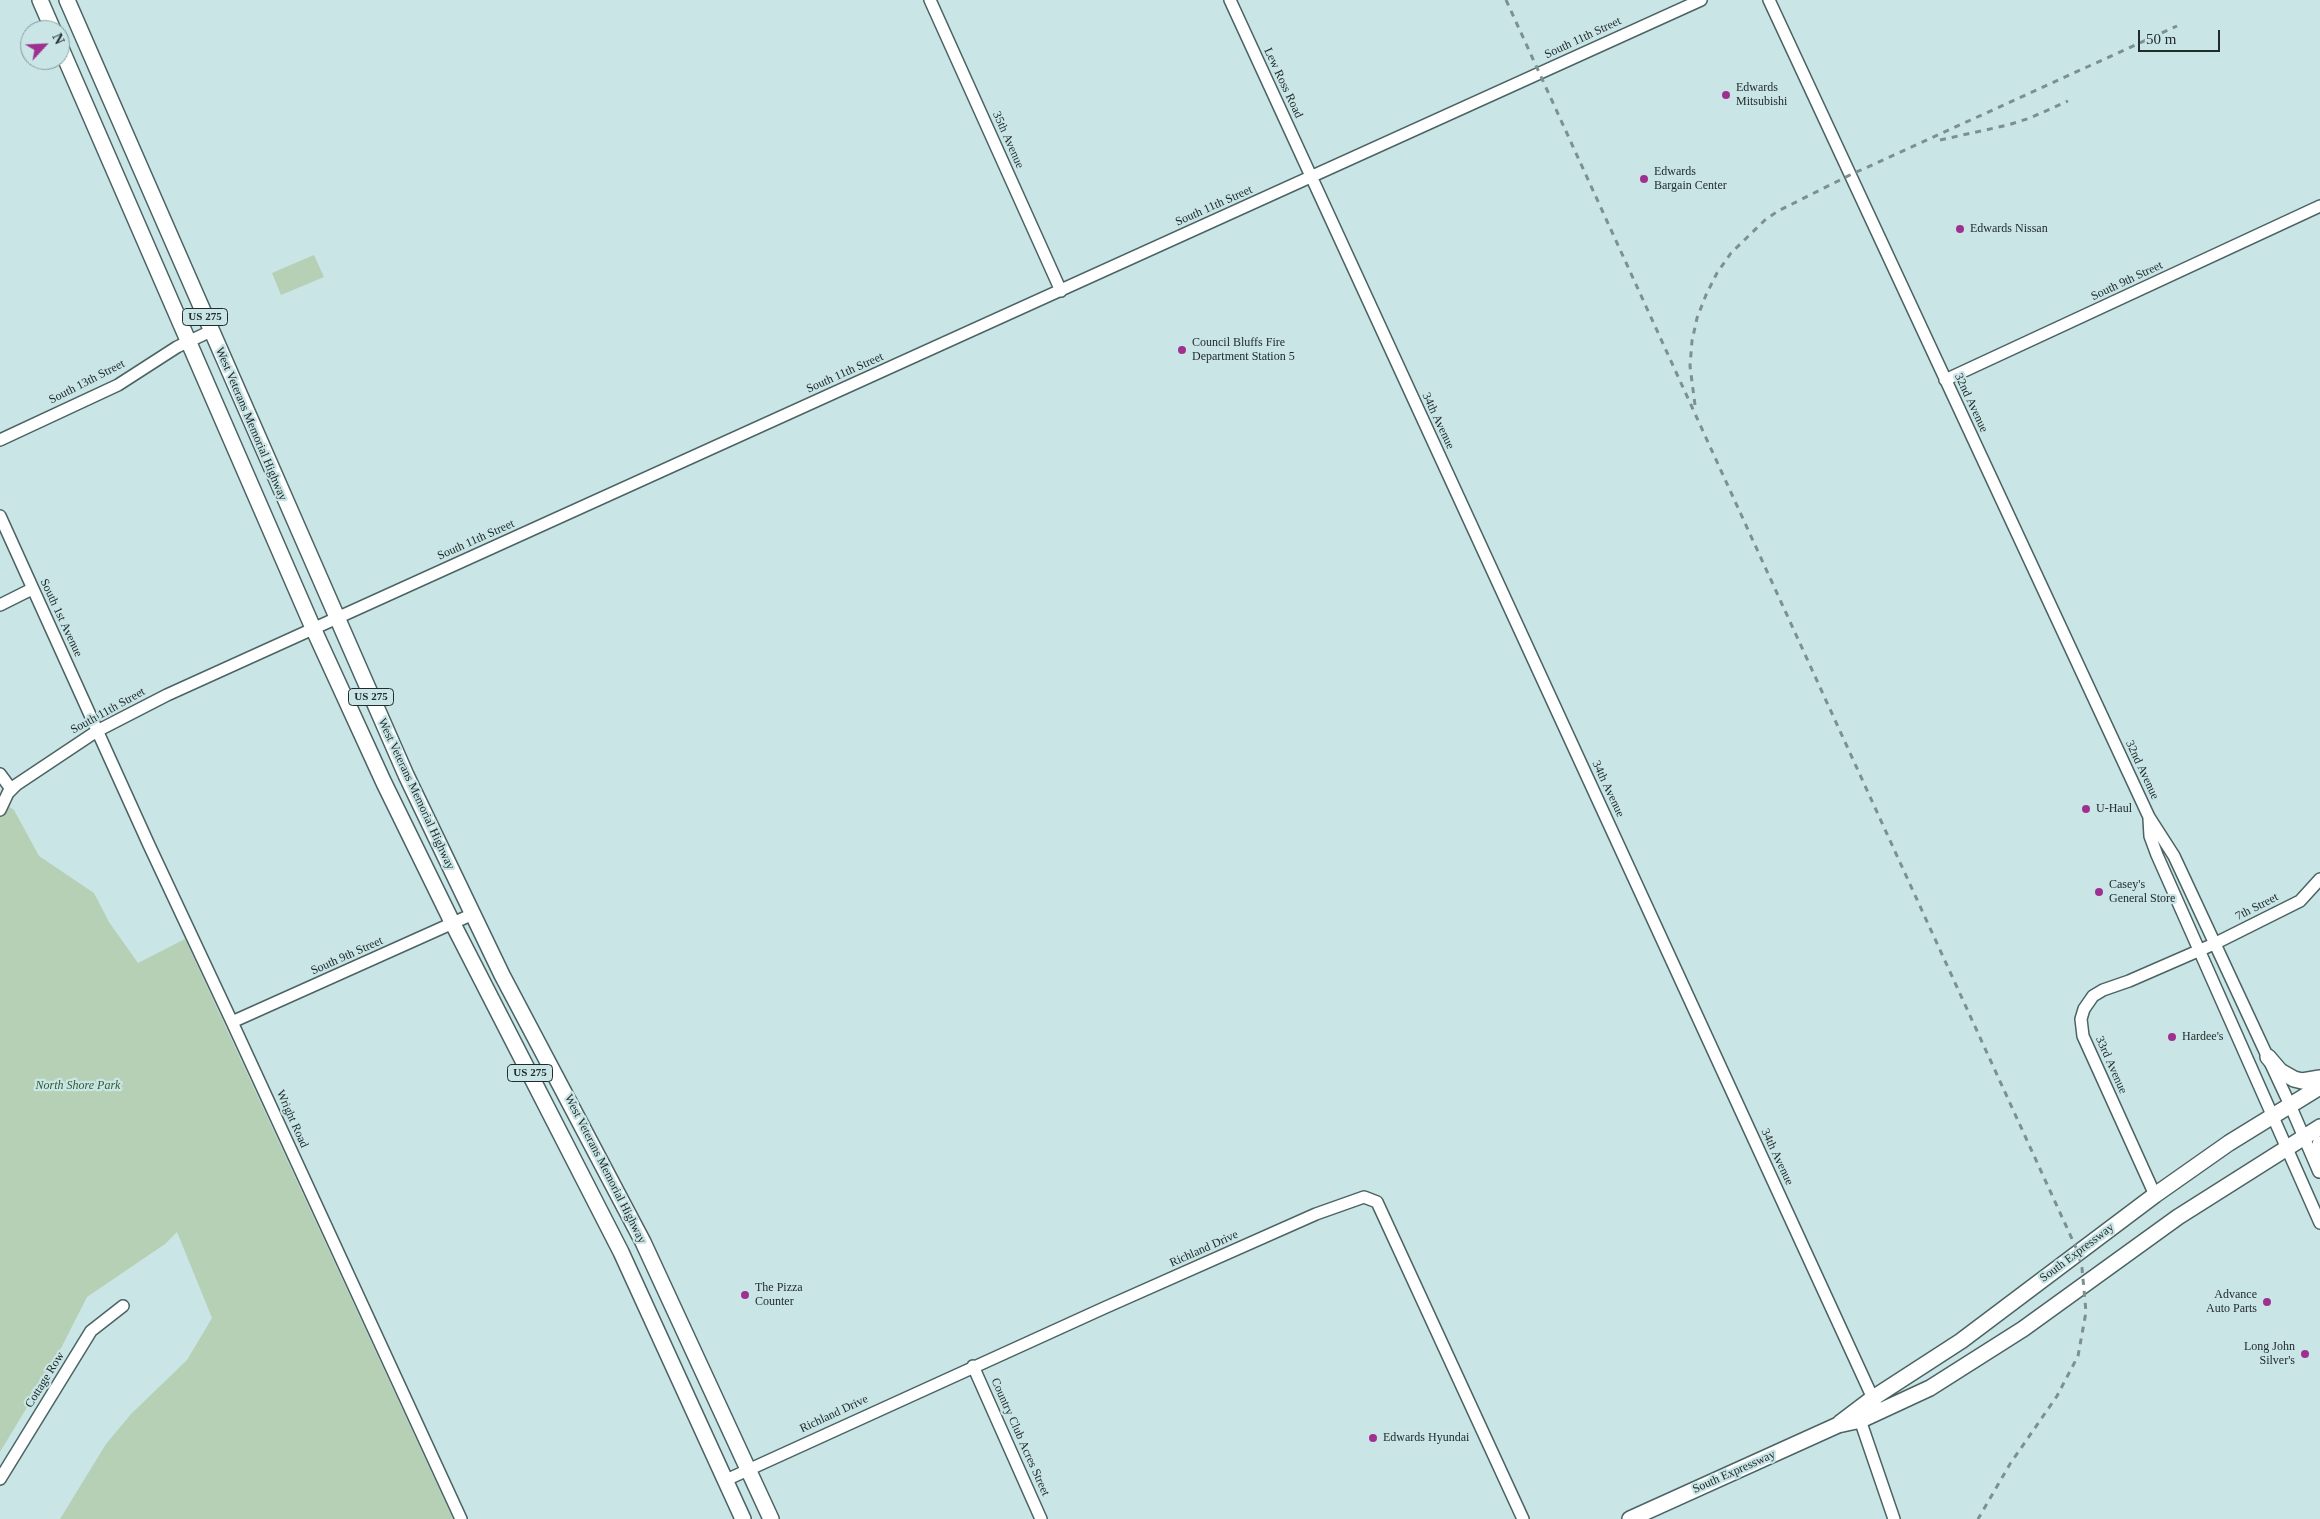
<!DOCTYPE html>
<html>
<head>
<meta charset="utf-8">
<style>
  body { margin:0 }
  #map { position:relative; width:2320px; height:1519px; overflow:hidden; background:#cae5e6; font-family:Georgia,serif }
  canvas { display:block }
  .north { position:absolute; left:20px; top:20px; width:50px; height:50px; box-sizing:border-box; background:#cae5e6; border:1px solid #869b9c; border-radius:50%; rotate:65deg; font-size:14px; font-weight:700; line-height:20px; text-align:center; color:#212c2c }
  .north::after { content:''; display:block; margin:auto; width:18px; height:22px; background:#9e3190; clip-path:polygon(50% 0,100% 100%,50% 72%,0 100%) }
  .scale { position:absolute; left:2138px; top:30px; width:82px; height:22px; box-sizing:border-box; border:2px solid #212c2c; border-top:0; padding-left:6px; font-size:15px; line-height:18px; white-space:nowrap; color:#212c2c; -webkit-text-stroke:4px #cae5e6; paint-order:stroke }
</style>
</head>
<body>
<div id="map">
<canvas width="2320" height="1519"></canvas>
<div class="north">N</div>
<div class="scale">50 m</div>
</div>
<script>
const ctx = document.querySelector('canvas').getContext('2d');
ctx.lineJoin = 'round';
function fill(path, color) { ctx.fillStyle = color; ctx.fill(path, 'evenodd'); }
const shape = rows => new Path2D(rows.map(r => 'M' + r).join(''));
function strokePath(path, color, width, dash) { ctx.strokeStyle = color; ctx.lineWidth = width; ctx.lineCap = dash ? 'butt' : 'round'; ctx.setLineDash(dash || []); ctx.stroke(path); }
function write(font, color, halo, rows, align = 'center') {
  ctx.font = font + ' Georgia,serif'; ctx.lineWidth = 4.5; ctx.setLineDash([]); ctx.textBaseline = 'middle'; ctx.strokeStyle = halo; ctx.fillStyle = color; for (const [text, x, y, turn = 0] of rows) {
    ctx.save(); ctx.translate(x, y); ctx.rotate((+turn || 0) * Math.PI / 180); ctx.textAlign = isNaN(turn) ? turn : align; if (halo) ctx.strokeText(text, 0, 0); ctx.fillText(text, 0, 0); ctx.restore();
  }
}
const green = shape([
  [314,255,324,277,281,295,272,273],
  [0,800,14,810,39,856,94,893,109,922,138,963,185,939,453,1519,60,1519,106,1444,131,1414,187,1360,212,1318,177,1232,165,1244,87,1297,52,1366,0,1452]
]);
const minor = shape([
  [930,0,1061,291],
  [1230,0,1876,1405],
  [1769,0,2149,817,2174,856,2195,901,2290,1105,2319,1172],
  [1945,380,2320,206],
  [0,440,118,385,177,347,211,331],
  [0,516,149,845,232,1022,461,1519],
  [0,605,32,589],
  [0,774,11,789],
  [0,810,8,793,16,785,97,731,167,695,1701,0],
  [2149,819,2150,836,2157,855,2320,1223],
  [232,1022,473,914],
  [2155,1195,2083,1036,2081,1019,2084,1009,2093,996,2103,990,2129,981,2214,944,2300,901,2320,879],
  [973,1366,1041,1519],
  [1858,1414,1894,1519],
  [0,1479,91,1331,123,1306],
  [726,1480,1104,1308,1316,1214,1364,1197,1377,1202,1523,1519]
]);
const major = shape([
  [40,0,53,30],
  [67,0,406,775,502,975,643,1242,771,1519],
  [60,46,313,628,384,783,453,924,621,1252,743,1519],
  [2268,1057,2280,1071,2294,1079,2302,1081,2320,1078],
  [2320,1144,2320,1169],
  [1840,1423,1873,1398,1961,1341,2155,1195,2229,1143,2320,1087],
  [1630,1519,1838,1425,1861,1420,1930,1388,2023,1329,2178,1217,2320,1127]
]);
const rail = shape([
  [1506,0,2078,1252,2082,1268,2086,1312,2078,1356,2057,1396,2010,1464,1978,1519],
  [1940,140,2008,125,2030,118,2068,101],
  [1695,405,1690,366,1692,341,1697,318,1706,295,1717,273,1731,253,1765,220,1778,211,1850,175,2177,26]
]);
const markers = [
  [1726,95,5,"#9e3190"],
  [1644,179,5,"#9e3190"],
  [1960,229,5,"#9e3190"],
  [1182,350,5,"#9e3190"],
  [2086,809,5,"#9e3190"],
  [2099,892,5,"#9e3190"],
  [2172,1037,5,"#9e3190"],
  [745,1295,5,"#9e3190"],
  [2267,1302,5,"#9e3190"],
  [2305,1354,5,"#9e3190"],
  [1373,1438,5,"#9e3190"]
];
const shields = [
  [205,317,45],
  [371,697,45],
  [530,1073,45]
];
const shieldNames = [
  ["US 275",205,317],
  ["US 275",371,697],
  ["US 275",530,1073]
];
const streetNames = [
  ["South 11th Street",1583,38,-25],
  ["Lew Ross Road",1283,83,65],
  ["35th Avenue",1008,140,66],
  ["South 11th Street",1214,206,-24],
  ["South 9th Street",2127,281,-25],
  ["South 11th Street",845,373,-24],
  ["South 13th Street",87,382,-27],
  ["32nd Avenue",1971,403,65],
  ["34th Avenue",1438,421,65],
  ["West Veterans Memorial Highway",251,424,67],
  ["South 11th Street",476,540,-24],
  ["South 1st Avenue",61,618,65],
  ["South 11th Street",108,711,-29],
  ["32nd Avenue",2142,770,65],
  ["34th Avenue",1608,789,65],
  ["West Veterans Memorial Highway",416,794,65],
  ["7th Street",2257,907,-27],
  ["South 9th Street",347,956,-24],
  ["33rd Avenue",2111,1065,66],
  ["Wright Road",292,1119,66],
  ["34th Avenue",1777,1157,65],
  ["West Veterans Memorial Highway",605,1169,63],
  ["Richland Drive",1204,1249,-24],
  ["South Expressway",2077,1253,-37],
  ["Cottage Row",45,1380,-58],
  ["Richland Drive",834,1414,-25],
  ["Country Club Acres Street",1020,1437,66],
  ["South Expressway",1734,1472,-24]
];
const poiNames = [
  ["Edwards",1736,88],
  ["Mitsubishi",1736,102],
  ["Edwards",1654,172],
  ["Bargain Center",1654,186],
  ["Edwards Nissan",1970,229],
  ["Council Bluffs Fire",1192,343],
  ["Department Station 5",1192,357],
  ["U-Haul",2096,809],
  ["Casey's",2109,885],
  ["General Store",2109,899],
  ["Hardee's",2182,1037],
  ["The Pizza",755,1288],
  ["Counter",755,1302],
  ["Advance",2257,1295,"right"],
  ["Auto Parts",2257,1309,"right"],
  ["Long John",2295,1347,"right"],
  ["Silver's",2295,1361,"right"],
  ["Edwards Hyundai",1383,1438]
];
const parkNames = [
  ["North Shore Park",78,1086]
];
fill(green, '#b6d0b5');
strokePath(minor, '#4b6363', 14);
strokePath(major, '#4b6363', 18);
strokePath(minor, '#fff', 11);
strokePath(major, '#fff', 15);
strokePath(rail, '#7c9091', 3, [6, 6]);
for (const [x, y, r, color] of markers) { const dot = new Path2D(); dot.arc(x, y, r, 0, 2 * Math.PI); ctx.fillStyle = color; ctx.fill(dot); strokePath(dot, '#cae5e6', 2); }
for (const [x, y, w] of shields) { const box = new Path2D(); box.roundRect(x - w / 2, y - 8.5, w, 17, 4); ctx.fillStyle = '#cae5e6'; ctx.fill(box); strokePath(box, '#212c2c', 1); }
write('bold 11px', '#212c2c', null, shieldNames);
write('12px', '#212c2c', '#cae5e6', streetNames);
write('12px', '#212c2c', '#cae5e6', poiNames, 'left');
write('italic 12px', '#305b30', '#cae5e6', parkNames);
</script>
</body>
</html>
